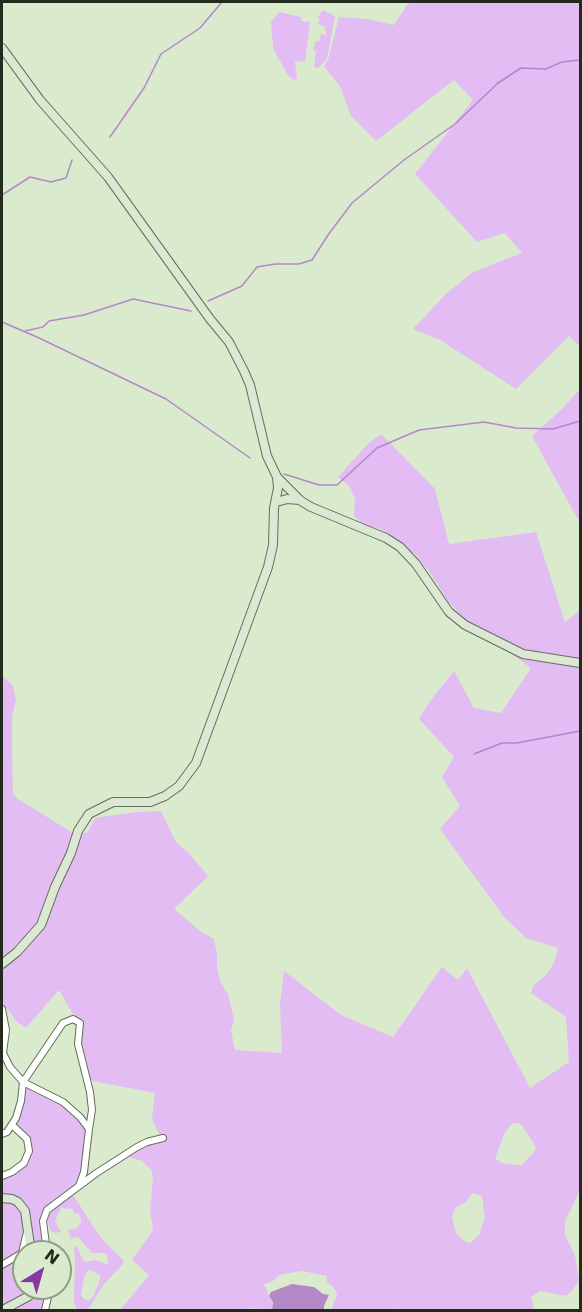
<!DOCTYPE html>
<html>
<head>
<meta charset="utf-8">
<style>
  body { margin:0 }
  #map { position:relative; width:582px; height:1312px; overflow:hidden; background:#daebcd; font-family:"DejaVu Sans",sans-serif }
  canvas { display:block }
  .frame { position:absolute; inset:0; border:3px solid #232a1e; pointer-events:none }
  .north { position:absolute; left:12px; top:1240px; width:60px; height:60px; box-sizing:border-box; background:#daebcd; border:2px solid #919e87; border-radius:50%; rotate:37deg; font-size:16px; font-weight:700; line-height:24px; text-align:center; color:#232a1e }
  .north::after { content:''; display:block; margin:auto; width:21px; height:27px; background:#8937a6; clip-path:polygon(50% 0,100% 100%,50% 72%,0 100%) }
</style>
</head>
<body>
<div id="map">
<canvas width="582" height="1312"></canvas>
<div class="frame"></div>
<div class="north">N</div>
</div>
<script>
const ctx = document.querySelector('canvas').getContext('2d');
ctx.lineJoin = 'round';
function fill(path, color) { ctx.fillStyle = color; ctx.fill(path, 'evenodd'); }
const shape = rows => new Path2D(rows.map(r => 'M' + r).join(''));
function strokePath(path, color, width, dash) { ctx.strokeStyle = color; ctx.lineWidth = width; ctx.lineCap = dash ? 'butt' : 'round'; ctx.setLineDash(dash || []); ctx.stroke(path); }
const green = shape([
  [409,2,580,2,580,346,569,336,516,389,440,340,413,329,446,294,473,272,522,253,505,233,477,242,415,174,473,100,454,80,376,141,351,116,340,86,324,67,328,60,339,17,367,19,394,25],
  [323,10,335,16,327,59,318,68,314,67,316,51,313,50,316,41,319,41,321,34,326,35,325,27,317,23,320,20,318,17],
  [279,12,301,17,301,21,310,22,305,62,295,61,297,79,293,80,287,74,273,48,271,22],
  [580,389,580,518,577,518,532,436,562,409],
  [381,434,435,489,449,544,536,532,565,622,580,610,580,1190,565,1222,565,1235,575,1255,579,1280,572,1291,566,1296,540,1291,531,1297,534,1310,400,1310,396,1308,394,1310,331,1310,337,1295,334,1288,327,1282,327,1276,302,1271,279,1275,273,1281,263,1285,266,1287,270,1300,272,1300,272,1310,252,1308,247,1310,120,1310,149,1275,132,1260,152,1232,153,1228,150,1212,153,1176,151,1170,142,1161,129,1157,86,1184,63,1202,72,1195,75,1198,101,1238,123,1260,123,1264,104,1284,88,1310,77,1310,74,1302,75,1259,74,1247,76,1246,78,1249,83,1260,86,1262,96,1260,108,1265,107,1255,103,1253,92,1253,79,1238,75,1237,71,1239,68,1229,75,1229,81,1223,80,1215,73,1212,73,1209,61,1208,55,1221,61,1232,55,1233,50,1230,47,1217,57,1206,50,1210,46,1220,50,1252,24,1252,24,1288,53,1288,48,1310,2,1310,2,1173,16,1167,24,1159,27,1145,12,1120,17,1106,19,1087,24,1080,53,1094,87,1124,86,1177,160,1136,152,1119,155,1093,93,1081,83,1073,78,1027,74,1016,59,990,26,1028,16,1021,8,1009,2,1009,2,675,13,686,16,700,12,716,12,747,13,794,18,799,73,833,87,833,95,818,137,812,161,811,176,842,188,852,208,876,174,909,201,932,214,939,217,954,217,969,221,983,228,994,234,1019,231,1031,235,1050,282,1053,280,1003,284,971,341,1015,393,1037,442,967,458,980,467,968,530,1088,569,1062,566,1017,531,993,533,986,545,976,554,963,558,948,526,938,504,917,440,829,460,806,442,777,454,757,419,719,430,701,454,671,474,708,501,713,531,668,470,624,457,611,447,600,431,574,416,555,380,529,363,524,354,516,355,499,349,486,338,477,369,443],
  [513,1123,519,1123,523,1127,536,1147,534,1152,522,1165,505,1164,495,1159,505,1132],
  [473,1193,482,1196,485,1218,479,1235,470,1243,464,1241,456,1233,452,1217,456,1207,466,1202],
  [88,1270,93,1271,101,1276,94,1295,90,1300,85,1300,81,1295,84,1278]
]);
const water = shape([
  [292,1284,314,1287,323,1294,329,1295,324,1306,324,1310,272,1310,273,1302,269,1296,271,1292]
]);
const stream = shape([
  [110,137,144,88,161,54,200,28,222,2],
  [2,195,30,177,51,182,66,178,72,160],
  [208,301,242,286,257,267,275,264,299,264,312,260,328,235,352,203,404,160,455,124,498,83,521,68,546,69,562,62,580,60],
  [2,322,37,337,166,399,250,458],
  [25,331,43,327,49,321,84,315,133,299,191,311],
  [284,474,319,485,337,485,377,448,419,430,484,422,516,428,553,429,580,421],
  [474,754,502,743,517,743,580,731],
  [2,1221,2,1220]
]);
const street = shape([
  [2,1009,6,1030,3,1053,10,1067,23,1082,63,1102,80,1117,89,1129,84,1172,79,1186],
  [2,1134,7,1132,16,1118,21,1101,23,1082,63,1023,73,1019,80,1023,78,1044,90,1092,92,1110,89,1129],
  [2,1176,12,1172,24,1163,29,1151,27,1139,12,1125],
  [47,1252,43,1221,47,1210,95,1174,137,1147,147,1142,163,1138],
  [24,1263,22,1253,27,1232],
  [2,1265,22,1253],
  [45,1310,50,1288]
]);
const secondary = shape([
  [2,48,40,100,108,177,210,319,229,342,244,371,250,385,267,456,277,477,278,488,274,508,273,545,268,567,196,763,179,786,165,796,150,802,113,802,89,814,78,831,71,853,55,887,41,925,17,952,2,964],
  [277,477,301,501,311,507,386,538,400,547,416,564,449,612,465,625,523,654,580,663],
  [280,501,287,499,300,500],
  [2,1198,12,1199,18,1202,25,1211,31,1252],
  [3,1310,29,1296,34,1288]
]);
fill(green, '#e3bcf4');
fill(water, '#b487c6');
strokePath(stream, '#b487c6', 1.5);
strokePath(street, '#617056', 8);
strokePath(secondary, '#617056', 10);
strokePath(street, '#fff', 6);
strokePath(secondary, '#dce7d4', 8);
</script>
</body>
</html>
